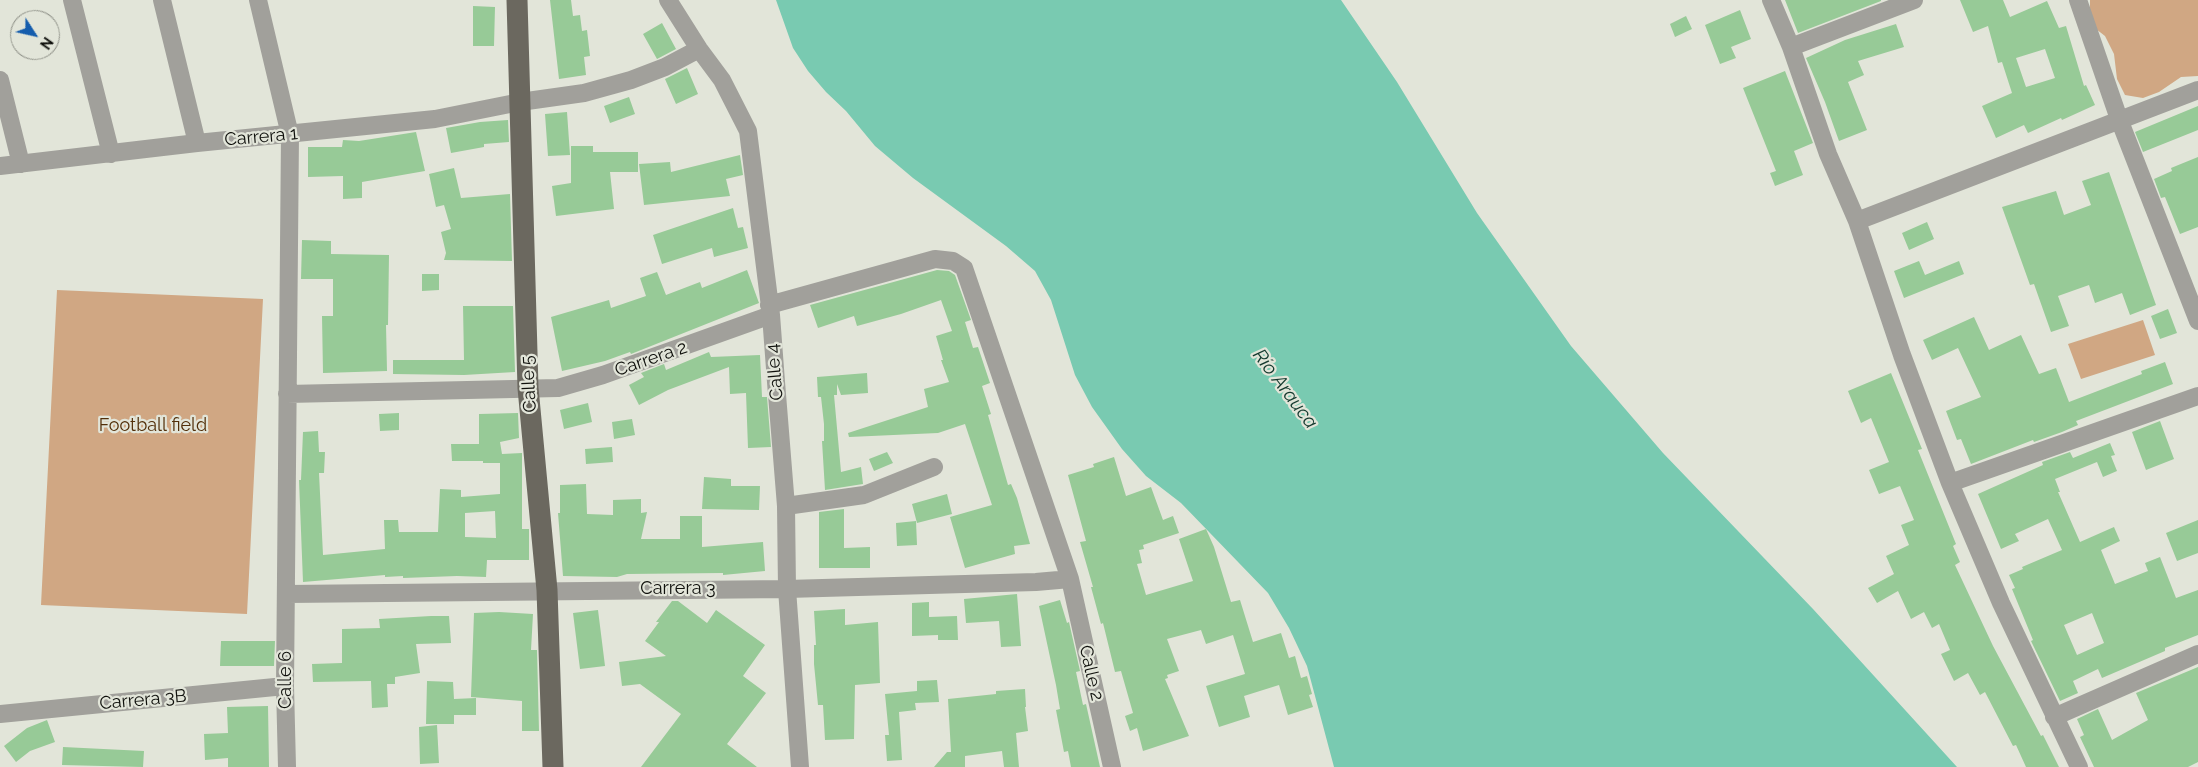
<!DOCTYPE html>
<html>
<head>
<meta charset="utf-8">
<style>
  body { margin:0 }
  #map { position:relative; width:2198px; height:767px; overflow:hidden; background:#e2e5d9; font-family:Raleway,sans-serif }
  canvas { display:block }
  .north { position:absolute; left:10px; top:10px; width:50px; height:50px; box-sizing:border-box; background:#e2e5d9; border:1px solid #8e9087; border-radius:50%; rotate:125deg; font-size:14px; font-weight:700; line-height:20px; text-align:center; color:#0f100c }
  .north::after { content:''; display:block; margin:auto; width:18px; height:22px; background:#155dad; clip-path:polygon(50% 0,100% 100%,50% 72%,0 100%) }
</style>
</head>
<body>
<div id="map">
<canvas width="2198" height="767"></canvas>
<div class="north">N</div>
</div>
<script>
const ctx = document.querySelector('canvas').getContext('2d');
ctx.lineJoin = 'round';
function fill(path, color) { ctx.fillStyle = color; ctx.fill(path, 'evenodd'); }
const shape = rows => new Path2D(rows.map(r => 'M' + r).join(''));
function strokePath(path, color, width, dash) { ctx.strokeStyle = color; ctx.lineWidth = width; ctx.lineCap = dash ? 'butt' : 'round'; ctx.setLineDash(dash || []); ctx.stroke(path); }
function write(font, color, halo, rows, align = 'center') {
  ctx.font = font + ' Raleway,sans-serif'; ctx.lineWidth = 4.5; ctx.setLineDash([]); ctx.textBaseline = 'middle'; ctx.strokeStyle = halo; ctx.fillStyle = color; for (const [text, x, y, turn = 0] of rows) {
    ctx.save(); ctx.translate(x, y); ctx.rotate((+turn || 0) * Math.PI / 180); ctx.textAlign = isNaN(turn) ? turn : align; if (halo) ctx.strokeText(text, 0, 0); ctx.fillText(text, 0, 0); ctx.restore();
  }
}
const green = shape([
  [2090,0,2198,0,2198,76,2181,77,2159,92,2143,98,2125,95,2117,79,2114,54,2105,36,2096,29,2090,10],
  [57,290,263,299,247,614,41,605],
  [2143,320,2155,355,2081,379,2068,344]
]);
const water = shape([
  [776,0,1341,0,1397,82,1477,213,1571,346,1663,453,1813,609,1957,767,1334,767,1307,666,1289,628,1268,593,1181,503,1146,476,1122,449,1092,407,1075,375,1051,300,1035,271,1006,246,913,178,875,146,846,111,826,92,808,71,793,48]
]);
const building = shape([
  [550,0,571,0,573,16,580,15,582,31,587,30,590,56,584,57,586,75,559,79],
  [1785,0,1881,0,1881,1,1798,33],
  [1960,0,2003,0,2010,17,2047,1,2059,28,2066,26,2084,86,2086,85,2095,105,2062,120,2061,118,2028,133,2024,125,1996,138,1982,106,2012,93,2002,62,1998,63,1988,26,1973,32],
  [2045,49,2055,78,2026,87,2016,58],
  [473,6,495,7,494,46,473,46],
  [1740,10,1751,39,1731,47,1736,58,1720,64,1705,25],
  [1686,16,1692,29,1675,37,1670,24],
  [662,23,676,49,657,59,643,34],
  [1896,24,1904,47,1858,61,1864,75,1848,82,1867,130,1839,141,1825,102,1806,58,1845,40],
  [687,68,698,94,676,104,665,79],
  [1785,71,1813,143,1794,151,1803,175,1775,186,1770,173,1776,171,1743,88],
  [629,97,635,114,610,123,604,106],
  [2198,106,2198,130,2143,152,2135,132],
  [567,112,570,155,548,156,545,114],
  [508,120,509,142,484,144,484,147,451,153,446,128,480,122],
  [416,132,425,171,362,182,362,198,343,199,343,176,308,177,308,147,342,147,343,140,359,141],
  [571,146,593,146,593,152,638,152,638,172,610,172,614,209,556,216,552,186,571,183],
  [740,155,743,175,726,179,730,196,644,205,639,164,670,162,671,172],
  [2198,157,2198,227,2180,234,2165,197,2161,198,2154,179,2172,171,2171,168],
  [454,168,461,198,510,194,512,261,444,260,446,253,441,232,451,229,444,205,436,207,429,174],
  [2109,172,2156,305,2130,315,2122,293,2095,303,2089,285,2058,296,2069,326,2051,332,2034,284,2030,285,2002,207,2056,191,2064,215,2091,205,2082,181],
  [733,208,738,228,743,227,748,248,714,257,712,248,662,264,653,235],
  [1927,222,1934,239,1909,250,1902,233],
  [302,240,331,241,331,254,389,255,388,325,386,325,387,371,323,373,322,316,333,316,333,279,301,279],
  [1919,261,1925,275,1959,261,1964,274,1904,298,1894,271],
  [747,270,759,303,631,354,630,352,605,361,562,371,551,317,609,300,611,308,646,296,640,278,657,272,666,295,700,282,702,288],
  [937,270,949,271,955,275,971,320,965,322,973,348,978,347,990,383,982,386,991,414,988,415,1008,485,1011,484,1017,498,1030,544,1014,546,1015,554,965,568,950,517,992,505,965,424,938,433,849,437,848,433,928,407,924,389,949,382,941,360,943,360,936,336,952,331,941,300,901,314,857,326,854,316,818,328,810,305],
  [422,274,439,274,439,290,422,291],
  [463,306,513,306,515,372,464,375,393,374,393,360,464,360],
  [2168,309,2177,333,2160,339,2151,316],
  [1974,317,1989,350,2021,335,2039,374,2056,368,2069,402,2142,374,2141,371,2165,362,2173,384,2076,421,2078,425,2062,432,2034,442,2033,440,1971,464,1961,439,1957,440,1946,411,1981,397,1958,348,1932,360,1923,340],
  [709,352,711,357,760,355,762,397,767,397,771,447,748,448,746,393,730,394,729,367,668,390,639,405,629,385,644,377,641,373,664,364,666,370],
  [867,373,868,393,841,395,837,384,837,395,834,395,841,472,861,467,863,484,825,490,822,441,824,441,824,424,821,397,818,397,817,377],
  [1891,373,1922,449,1918,450,1956,544,1953,546,1960,562,1955,565,1993,646,2041,736,2043,735,2059,767,2026,767,2016,745,2013,746,1985,692,1980,695,1968,673,1954,681,1941,654,1950,650,1939,624,1932,628,1924,612,1911,619,1898,591,1877,603,1868,588,1894,574,1886,556,1909,545,1901,525,1914,520,1900,486,1879,494,1869,470,1889,462,1871,418,1861,423,1848,391],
  [588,403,592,422,564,429,560,410],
  [399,413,399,430,380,431,379,414],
  [518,413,519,438,500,442,502,454,522,453,522,529,529,529,529,560,487,560,486,577,457,576,403,578,403,576,385,577,385,575,303,582,299,480,301,480,303,432,318,431,319,452,325,452,324,473,319,473,323,555,385,549,384,520,398,520,399,532,438,532,440,489,461,490,461,497,500,494,500,463,483,463,483,461,452,461,451,444,479,444,479,414],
  [495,511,496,538,465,537,465,513],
  [632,419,635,435,614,439,612,422],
  [2160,421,2174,459,2146,470,2132,432],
  [2110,443,2115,455,2111,456,2117,471,2103,477,2097,462,2055,479,2060,492,2058,492,2080,542,2114,527,2120,541,2101,550,2115,584,2148,571,2145,563,2160,557,2176,598,2198,590,2198,635,2165,648,2165,651,2102,678,2098,669,2073,681,2078,693,2060,701,2031,641,2033,640,2012,589,2015,588,2009,575,2023,569,2022,567,2062,550,2048,519,2015,534,2019,541,2001,549,1978,494,2043,465,2042,462,2070,452,2073,458],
  [2092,613,2104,643,2077,655,2064,625],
  [612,447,613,462,586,464,585,449],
  [887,452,893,463,874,471,869,459],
  [1114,457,1126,496,1151,487,1163,520,1173,516,1179,533,1143,545,1144,549,1139,550,1142,563,1137,564,1146,595,1193,581,1179,539,1206,529,1214,547,1231,602,1240,600,1253,642,1281,633,1289,658,1295,656,1301,678,1307,676,1312,694,1309,695,1313,707,1288,715,1279,685,1244,696,1250,717,1219,727,1206,686,1245,674,1233,635,1206,644,1201,630,1167,639,1179,671,1167,675,1168,678,1165,679,1189,736,1143,751,1137,728,1130,731,1125,716,1133,713,1121,671,1115,672,1103,623,1101,624,1091,587,1093,587,1080,542,1086,541,1068,475,1094,467,1093,464],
  [704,477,731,479,731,486,760,486,759,510,702,509],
  [586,484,587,514,613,515,613,500,641,499,641,513,647,512,641,539,680,539,680,516,702,516,702,547,763,542,765,571,723,575,723,573,627,574,617,577,563,576,558,513,560,513,560,485],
  [947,494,952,514,917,523,912,504],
  [844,509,844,548,870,547,870,568,819,568,819,512],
  [2198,520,2198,553,2177,561,2166,533],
  [916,521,917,545,897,546,896,523],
  [1017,594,1021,646,1001,647,999,621,966,623,964,599],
  [1060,600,1067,623,1069,622,1080,671,1076,672,1083,705,1086,704,1100,767,1071,767,1068,751,1064,752,1056,710,1060,709,1056,685,1039,606],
  [672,601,678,601,707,623,716,610,765,645,743,676,766,693,727,744,757,767,641,767,681,714,640,684,622,686,619,662,666,656,645,641,659,622,656,622],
  [929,602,929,617,957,616,958,640,938,640,938,635,912,636,912,603],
  [845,609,845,625,878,622,880,683,855,685,854,739,825,740,823,705,818,705,814,664,814,645,816,645,814,611],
  [598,610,605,666,580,669,573,613],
  [499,612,533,614,531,650,537,650,539,731,522,731,522,701,471,697,474,613],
  [431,616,449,616,451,643,416,644,420,673,395,677,395,684,387,684,388,707,372,708,371,681,313,682,312,664,342,663,342,629,380,628,379,619],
  [221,641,275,641,274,666,220,666],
  [2198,667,2198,762,2188,767,2094,767,2080,737,2084,735,2077,719,2098,709,2112,740,2148,720,2136,693],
  [937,680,939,702,915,703,916,710,899,712,902,760,887,761,885,735,889,735,885,694,917,691,917,681],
  [427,681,453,682,454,699,476,698,476,715,454,715,454,724,426,724],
  [1025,689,1026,707,1025,707,1028,731,1016,733,1019,767,1004,767,1002,751,965,756,965,767,934,767,947,752,951,752,948,699,996,694,996,691],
  [268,706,269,767,228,767,228,758,205,760,204,734,228,733,227,707],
  [47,720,55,742,30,751,16,762,4,746,27,728],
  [437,725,439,763,420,764,419,727],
  [63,747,144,751,143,767,62,765]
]);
const minor = shape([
  [72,0,111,154],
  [162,0,197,143],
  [258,0,290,135,285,686,287,767],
  [668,0,699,49,722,80,748,131,771,315,776,382,786,506,787,589,800,767],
  [1771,0,1791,47,1828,154,1857,221,1902,355,1950,483,2001,603,2079,767],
  [2078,0,2119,119,2198,321],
  [1791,47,1914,0],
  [0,80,21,164],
  [0,166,197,143,435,119,520,102,584,93,631,80,665,67,699,49],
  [1857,221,2198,90],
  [769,305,935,259,953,261,964,268,1070,579,1112,767],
  [287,394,558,388,603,375,771,315],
  [1950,483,2198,396],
  [786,506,864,495,934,467],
  [287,594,787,589,1036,582,1070,579],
  [0,714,285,686],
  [2054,717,2198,654]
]);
const major = shape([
  [517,0,528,388,547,590,553,767]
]);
const streetNames = [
  ["Carrera 1",261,137,-5],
  ["Carrera 2",651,359,-19],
  ["Calle 4",775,372,-95],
  ["Calle 5",529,384,-93],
  ["Carrera 3",678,589],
  ["Calle 2",1091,673,77],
  ["Calle 6",286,680,-90],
  ["Carrera 3B",143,700,-5]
];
const parkNames = [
  ["Football field",153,426]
];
const waterNames = [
  ["Río Arauca",1285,389,53]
];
fill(green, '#d0a783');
fill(water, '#79cab1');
fill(building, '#97ca97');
strokePath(minor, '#a1a09b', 18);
strokePath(major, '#6b685f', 21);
write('18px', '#0f100c', '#e2e5d9', streetNames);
write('18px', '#522f09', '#e2e5d9', parkNames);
write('italic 19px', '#13392e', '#e2e5d9', waterNames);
</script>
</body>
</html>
